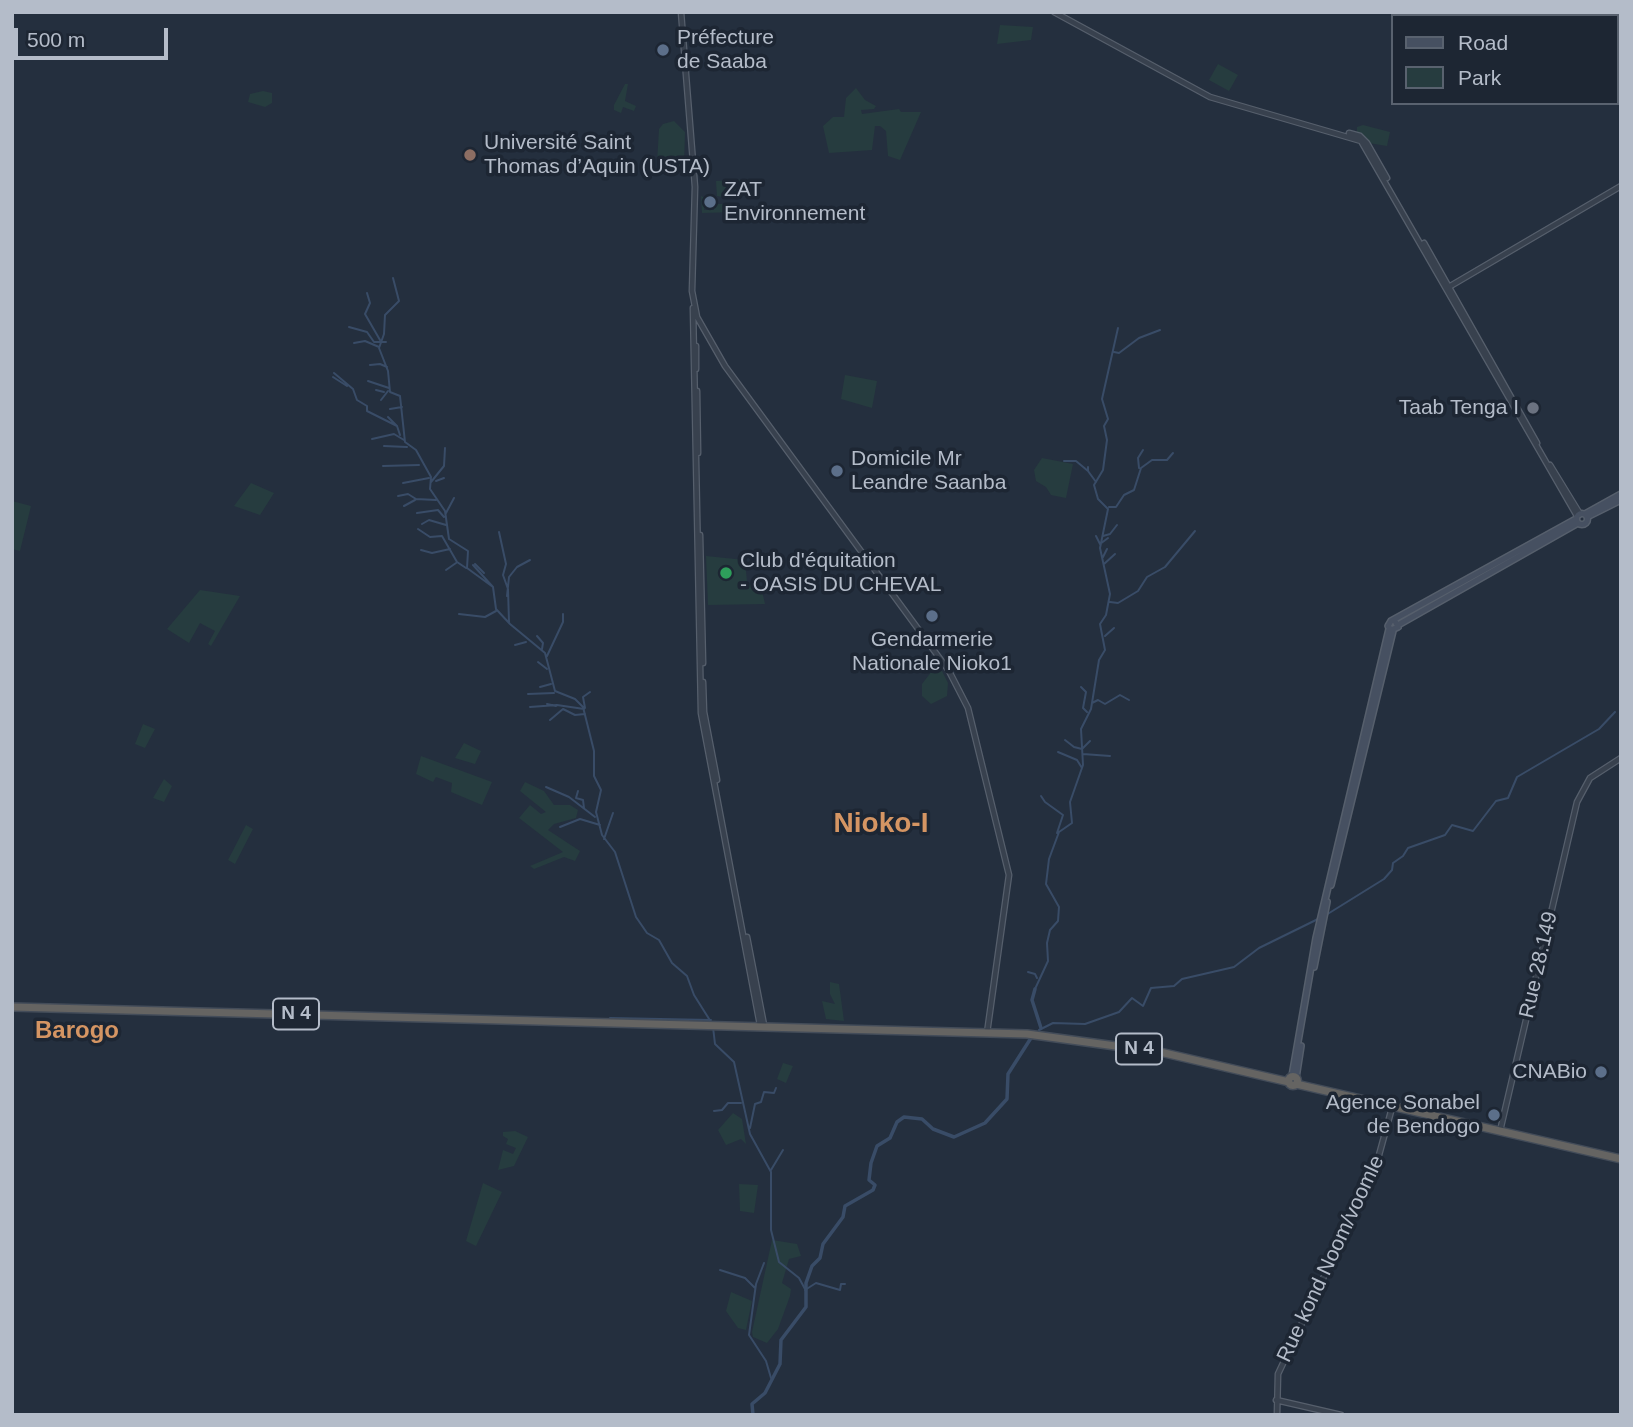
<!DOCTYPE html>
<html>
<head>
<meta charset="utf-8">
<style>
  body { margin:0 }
  #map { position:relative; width:1633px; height:1427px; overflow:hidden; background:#242f3e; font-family:Arial,sans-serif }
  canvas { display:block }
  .frame { position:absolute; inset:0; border:14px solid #b4bcc9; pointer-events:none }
  .legend { position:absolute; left:1391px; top:14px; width:228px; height:91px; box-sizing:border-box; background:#1d2633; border:2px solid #59626f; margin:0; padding:9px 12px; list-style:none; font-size:21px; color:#b4bcc9 }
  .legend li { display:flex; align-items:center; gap:14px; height:35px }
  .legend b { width:35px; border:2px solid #59626f }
  .scale { position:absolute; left:14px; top:28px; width:154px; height:32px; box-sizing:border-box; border:4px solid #b4bcc9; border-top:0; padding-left:9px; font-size:21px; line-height:24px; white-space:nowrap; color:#b4bcc9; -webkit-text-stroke:5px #1d2633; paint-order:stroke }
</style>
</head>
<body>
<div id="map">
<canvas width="1633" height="1427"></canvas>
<div class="frame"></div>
<ul class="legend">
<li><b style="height:9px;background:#465061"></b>Road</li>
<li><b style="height:19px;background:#263c3f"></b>Park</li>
</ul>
<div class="scale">500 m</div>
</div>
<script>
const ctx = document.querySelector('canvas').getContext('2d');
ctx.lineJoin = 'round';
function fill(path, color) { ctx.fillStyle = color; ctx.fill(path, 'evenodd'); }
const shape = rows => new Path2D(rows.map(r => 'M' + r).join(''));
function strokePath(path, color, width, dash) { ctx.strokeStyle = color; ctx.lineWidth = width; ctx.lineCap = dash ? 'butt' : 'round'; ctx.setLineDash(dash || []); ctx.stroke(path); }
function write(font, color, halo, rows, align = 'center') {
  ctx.font = font + ' Arial,sans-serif'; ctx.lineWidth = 7; ctx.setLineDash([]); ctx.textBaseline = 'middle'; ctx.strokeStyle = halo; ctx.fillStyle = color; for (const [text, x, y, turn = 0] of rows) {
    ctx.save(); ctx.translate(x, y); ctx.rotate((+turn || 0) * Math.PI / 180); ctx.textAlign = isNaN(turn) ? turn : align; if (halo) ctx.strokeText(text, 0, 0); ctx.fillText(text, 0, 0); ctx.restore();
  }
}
const green = shape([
  [1000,25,1033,27,1031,40,997,44],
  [1218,64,1238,75,1229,91,1209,80],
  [625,84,628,84,625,101,636,106,634,111,623,107,621,113,614,110,614,105],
  [856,88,865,100,876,106,874,109,861,110,862,114,899,109,901,112,921,112,900,160,888,156,886,131,880,126,875,126,872,150,829,153,823,126,833,117,844,117,846,98],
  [263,91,272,93,272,103,265,107,248,102,250,94],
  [674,121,685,132,684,162,678,171,671,173,664,171,657,163,659,129,663,124],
  [1363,125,1390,132,1387,146,1369,143,1367,138,1357,133,1357,127],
  [751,179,740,199,725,192,723,197,717,196,716,181],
  [701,196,707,199,704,210,714,210,713,204,722,204,728,209,737,203,745,209,737,212,702,213],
  [845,375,877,381,872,408,841,399],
  [1042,458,1073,464,1066,498,1051,495,1046,487,1036,481,1034,470],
  [251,483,274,493,260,515,234,506],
  [12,501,31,506,20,551,12,549],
  [706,556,745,560,747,582,743,583,755,585,762,591,765,604,708,605],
  [200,590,240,596,211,646,208,644,215,631,200,623,189,643,167,629],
  [938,670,942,671,948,683,947,696,931,704,922,696,922,684,932,671],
  [143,724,155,729,145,748,135,744],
  [464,743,481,751,475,764,455,758],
  [421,756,492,782,482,805,451,792,452,783,436,777,433,782,416,774],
  [164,779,172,786,164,802,153,798],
  [525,782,544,791,554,805,570,805,578,810,576,818,554,824,548,830,580,851,575,861,564,857,534,869,530,866,563,852,519,818,530,805,541,814,546,812,520,791],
  [246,825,253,829,235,864,228,860],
  [830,982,839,984,844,1021,826,1019,822,1001,835,1004,830,994],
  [783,1063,793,1066,786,1083,777,1079],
  [733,1113,742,1119,746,1144,741,1139,726,1145,718,1130],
  [515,1131,528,1137,514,1166,498,1170,503,1150,513,1154,516,1148,506,1144,508,1139,503,1136,503,1132],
  [483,1183,502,1192,476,1246,466,1241],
  [739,1184,758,1185,754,1213,740,1211],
  [772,1240,797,1244,801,1256,789,1259,782,1283,791,1289,790,1296,778,1329,767,1343,753,1337,752,1332],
  [731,1292,752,1301,746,1330,738,1328,726,1311]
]);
const stream = shape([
  [906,12,907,13],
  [393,278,399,301,385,315,384,334,379,348,388,371,390,392,400,396,405,442,416,450,431,477,430,489,445,511,449,539,468,551,467,568,493,587,496,609,510,624,545,653,555,691,575,699,583,707,594,751,594,776,601,790,596,812,602,835,615,852,636,917,647,933,659,940,672,963,687,976,694,995,711,1022],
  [367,293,370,303,365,314,380,340],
  [349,327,367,332,374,342,386,342],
  [354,343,365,341,379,347],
  [1114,352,1119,353,1139,338,1160,330],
  [370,365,380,364,387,367],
  [334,373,353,389,357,400,367,406,367,411,397,426],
  [333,377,347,386],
  [368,381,389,388],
  [376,390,384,392],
  [381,400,388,391],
  [390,409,402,407],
  [388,417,397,426,400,435],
  [372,439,394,434,404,440],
  [384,446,407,447],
  [1064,461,1076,461,1088,471],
  [383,466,419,465],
  [1088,467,1088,471,1096,482],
  [1139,468,1138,458,1143,450],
  [436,481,444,478],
  [431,482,444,466,445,448],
  [403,483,429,478],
  [398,496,408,494,416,499,436,500],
  [404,506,415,500],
  [1109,507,1116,507,1124,495,1134,490,1141,468,1152,460,1167,460,1173,453],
  [417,513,438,510,444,517],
  [446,513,454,498],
  [422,524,429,520,446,525],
  [418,529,430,537,442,536,457,562,466,568],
  [499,532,506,564,503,575,508,589,509,622],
  [1096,536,1100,544,1108,538],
  [1103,536,1110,534,1117,525],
  [421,550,432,553,450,549],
  [1103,557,1107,549],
  [475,564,484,573],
  [1104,564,1115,554],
  [473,565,493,587],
  [446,570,456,563],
  [507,596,509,577,517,567,530,560],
  [1110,602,1118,603,1138,591,1147,577,1165,567,1195,531],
  [459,614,485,617,496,611],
  [537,636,543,643,542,649],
  [1105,636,1114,628],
  [515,645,526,642],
  [547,656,563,622,563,614],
  [538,662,547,669],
  [540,687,551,684],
  [1081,687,1086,692,1083,708,1087,712],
  [528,694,554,693],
  [1092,703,1098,700,1105,704,1120,695,1129,700],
  [547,704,556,706],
  [530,707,557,705,584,709],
  [585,708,583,697,590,692],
  [550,720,563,709,575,715,585,714],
  [1065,740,1074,747,1082,749,1090,741],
  [1058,752,1077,760,1082,768],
  [1083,754,1110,756],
  [546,787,569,797,595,817],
  [578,791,576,798,583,800,584,808],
  [1041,796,1045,802,1063,815,1057,833],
  [560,827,580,819,600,825],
  [604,839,613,813],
  [1326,915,1384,879,1392,870,1393,863,1403,856,1408,848,1445,835,1452,825,1473,831,1496,801,1508,798,1517,777,1599,729,1615,712],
  [1028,972,1035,974,1037,978],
  [1035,989,1048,961,1047,943,1050,930,1058,921,1059,907,1046,884,1049,859,1059,832,1072,823,1070,802,1083,765,1081,729,1091,709,1099,660,1105,650,1100,624,1106,615,1110,594,1100,548,1108,509,1098,499,1094,485,1103,470,1107,440,1104,426,1108,419,1102,399,1118,328],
  [610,1018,711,1020],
  [713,1027,715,1044,734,1062,750,1134,771,1172,771,1230,779,1262,799,1278,805,1289],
  [1039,1030,1053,1023,1085,1024,1119,1012,1132,998,1143,1006,1151,988,1174,986,1182,979,1234,967,1259,948,1318,919],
  [714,1111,722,1110,728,1103,741,1103],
  [750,1128,755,1104,761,1102,764,1092,774,1093,776,1088],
  [771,1170,783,1150],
  [764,1263,756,1284,749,1335,766,1361,771,1378],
  [720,1270,745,1278,755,1288],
  [805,1290,816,1283,840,1290,841,1284,845,1284]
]);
const canal = shape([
  [1035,989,1032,1000,1041,1028],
  [753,1415,752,1404,765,1393,780,1364,781,1340,806,1307,806,1283,812,1266,820,1258,823,1244,843,1217,845,1206,873,1190,875,1185,869,1180,871,1163,877,1146,890,1138,897,1122,904,1117,922,1119,933,1129,954,1137,985,1123,1007,1099,1008,1074,1031,1038]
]);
const tertiary = shape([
  [681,12,695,187,692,291,697,317,725,366,949,671,968,708,1009,875,987,1033],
  [1054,12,1210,97,1361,141,1577,516],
  [1349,133,1360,136,1367,143,1387,178],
  [1424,243,1537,443],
  [1447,288,1621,186],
  [693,308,701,713,760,1025],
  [696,346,696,369],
  [697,391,698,453],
  [1550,465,1580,514],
  [700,535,703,663],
  [703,682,704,712,717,780],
  [747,937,764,1025],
  [1500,1131,1577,802,1590,778,1621,758],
  [1276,1400,1341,1415],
  [1277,1415,1278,1374,1376,1166,1393,1104]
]);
const secondary = shape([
  '1576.5 519a5.5 5.5 0 1 1 11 0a5.5 5.5 0 1 1-11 0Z',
  [1585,514,1621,494],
  [1587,517,1621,500],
  [1395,621,1398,627,1391,630,1388,626,1391,621,1576,519],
  [1398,625,1578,523],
  [1331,885,1393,631],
  [1314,967,1327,902],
  [1292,1076,1316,938,1389,629],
  [1296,1078,1301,1046]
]);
const trunk = shape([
  [12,1007,1027,1034,1160,1052,1289,1082],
  '1288.5 1081a4.5 4.5 0 1 1 9 0a4.5 4.5 0 1 1-9 0Z',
  [1296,1084,1621,1159]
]);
const markers = [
  [663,50,7,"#5c6f8a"],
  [470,155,7,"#8d6e63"],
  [710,202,7,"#5c6f8a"],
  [1533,408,7,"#6b7280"],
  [837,471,7,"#5c6f8a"],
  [726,573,7,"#2e9e5b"],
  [932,616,7,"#5c6f8a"],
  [1601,1072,7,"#5c6f8a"],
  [1494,1115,7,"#5c6f8a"]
];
const shields = [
  [296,1014,46],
  [1139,1049,46]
];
const shieldNames = [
  ["N 4",296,1014],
  ["N 4",1139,1049]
];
const poiNames = [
  ["Préfecture",677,38],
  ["de Saaba",677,62],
  ["Université Saint",484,143],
  ["Thomas d’Aquin (USTA)",484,167],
  ["ZAT",724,190],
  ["Environnement",724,214],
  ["Taab Tenga I",1519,408,"right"],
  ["Domicile Mr",851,459],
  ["Leandre Saanba",851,483],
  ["Club d'équitation",740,561],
  ["- OASIS DU CHEVAL",740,585],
  ["Gendarmerie",932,640,"center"],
  ["Nationale Nioko1",932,664,"center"],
  ["CNABio",1587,1072,"right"],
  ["Agence Sonabel",1480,1103,"right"],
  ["de Bendogo",1480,1127,"right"]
];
const streetNames = [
  ["Rue 28.149",1539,965,-77],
  ["Rue kond Noom/voomle",1331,1259,-65]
];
const quarterNames = [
  ["Barogo",77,1031]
];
const districtNames = [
  ["Nioko-I",881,824]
];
fill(green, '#263c3f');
strokePath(stream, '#394c67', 2);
strokePath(canal, '#394c67', 3.5);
strokePath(tertiary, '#565f6c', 7);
strokePath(secondary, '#565f6c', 8);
strokePath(trunk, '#434c59', 10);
strokePath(tertiary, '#38414e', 4.5);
strokePath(secondary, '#465061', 5);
strokePath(trunk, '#656462', 7);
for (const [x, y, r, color] of markers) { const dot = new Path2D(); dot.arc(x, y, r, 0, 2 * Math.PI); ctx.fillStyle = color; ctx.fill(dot); strokePath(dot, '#1d2633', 2.5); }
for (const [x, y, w] of shields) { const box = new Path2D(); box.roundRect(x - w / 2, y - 15.5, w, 31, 5); ctx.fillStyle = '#1d2633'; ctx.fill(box); strokePath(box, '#b4bcc9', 2); }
write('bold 19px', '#b4bcc9', null, shieldNames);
write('21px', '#b4bcc9', '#1d2633', poiNames, 'left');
write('21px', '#b4bcc9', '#1d2633', streetNames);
write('bold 24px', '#d59563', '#1d2633', quarterNames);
write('bold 28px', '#d59563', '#1d2633', districtNames);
</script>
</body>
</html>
